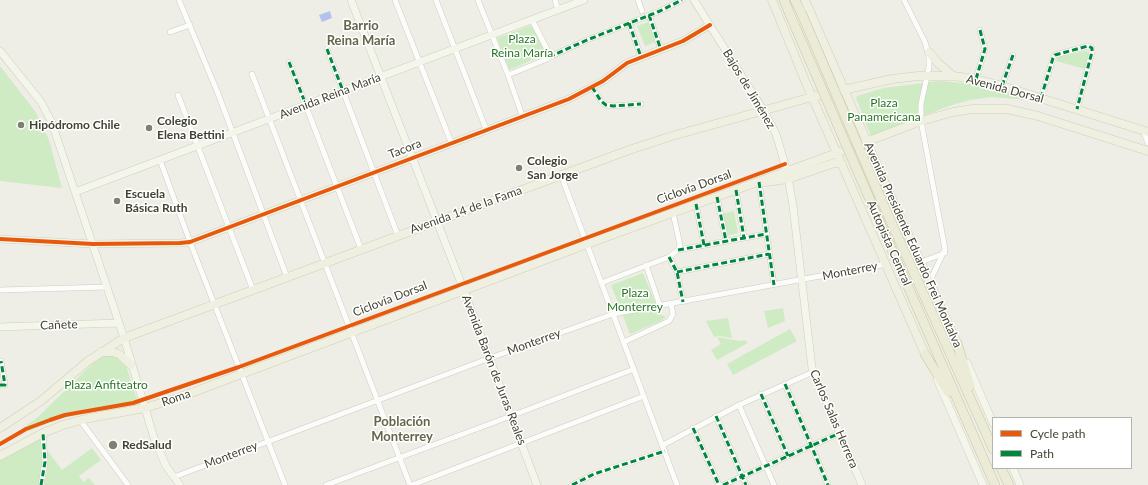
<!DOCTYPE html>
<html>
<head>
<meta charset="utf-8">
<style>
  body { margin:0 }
  #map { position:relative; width:1148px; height:485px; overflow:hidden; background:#eeeee6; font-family:Lato,sans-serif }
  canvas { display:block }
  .legend { position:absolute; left:992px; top:417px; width:140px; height:52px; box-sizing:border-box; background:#fff; border:1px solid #b4b4ad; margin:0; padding:5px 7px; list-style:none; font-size:12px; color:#434333 }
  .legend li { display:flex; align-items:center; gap:8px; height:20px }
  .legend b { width:20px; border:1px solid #b4b4ad }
</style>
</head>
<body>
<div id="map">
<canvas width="1148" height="485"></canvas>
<ul class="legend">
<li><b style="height:5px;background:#e8590c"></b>Cycle path</li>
<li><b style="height:5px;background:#00873e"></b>Path</li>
</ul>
</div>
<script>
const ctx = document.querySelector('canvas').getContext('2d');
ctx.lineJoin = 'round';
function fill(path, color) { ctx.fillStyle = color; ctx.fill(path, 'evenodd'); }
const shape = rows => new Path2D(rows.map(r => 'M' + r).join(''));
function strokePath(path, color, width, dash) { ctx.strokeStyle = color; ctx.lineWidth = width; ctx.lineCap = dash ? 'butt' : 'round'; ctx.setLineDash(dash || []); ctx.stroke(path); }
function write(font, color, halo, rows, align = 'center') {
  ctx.font = font + ' Lato,sans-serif'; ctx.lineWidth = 3; ctx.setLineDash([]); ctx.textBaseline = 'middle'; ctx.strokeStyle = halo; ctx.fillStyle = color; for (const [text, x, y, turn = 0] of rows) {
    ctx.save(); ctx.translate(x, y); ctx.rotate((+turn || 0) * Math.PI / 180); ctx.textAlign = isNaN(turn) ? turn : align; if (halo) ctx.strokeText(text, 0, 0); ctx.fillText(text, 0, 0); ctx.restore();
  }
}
const green = shape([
  [648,22,656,42,645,46,637,26],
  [532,25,546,54,509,70,497,38],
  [1086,51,1089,52,1085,69,1056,61,1058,57],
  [0,66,35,111,49,140,62,188,0,181],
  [939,81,964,83,988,87,1030,100,991,97,970,100,952,105,872,136,870,134,856,98,857,96,884,88],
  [734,211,738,233,726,236,721,214],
  [643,273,660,314,666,317,661,321,630,334,611,285],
  [783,308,785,321,768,328,764,311],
  [728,318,732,338,718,336,714,337,706,321],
  [790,329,797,341,733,375,727,364],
  [717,337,739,341,745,340,748,343,717,360,711,350,721,344],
  [112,354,125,362,137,400,135,405,79,414,59,419,29,431,22,429,39,416,92,364,103,355],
  [40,437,43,453,43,471,39,485,0,485,0,458],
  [92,448,101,460,79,476,83,482,89,478,95,485,44,485,47,471,47,450,62,470]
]);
const water = shape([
  [330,11,332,18,322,22,319,15]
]);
const street = shape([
  [179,0,217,91,287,277],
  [395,0,451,142],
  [436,0,486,129],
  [478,0,508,75,522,115],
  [555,0,558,10],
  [638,0,642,11],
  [904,0,925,42,929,57,929,67,921,104,921,121,945,249,930,281],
  [649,15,661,50],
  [532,20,549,53,549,57],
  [629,23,641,57],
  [170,32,190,25],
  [327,49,398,236],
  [289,62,361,249],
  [252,74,410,485],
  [508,75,547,59,549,57,587,40,660,11,682,0],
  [976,79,985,49,980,30],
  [1002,86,1013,55],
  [592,87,601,101,606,105,613,106,641,104],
  [178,95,253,290],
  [1041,98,1053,58,1055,55,1088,46,1092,48,1092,52,1077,109],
  [1143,130,1148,143],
  [160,160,190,242,285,485],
  [561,175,677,485],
  [759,182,774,285],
  [736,190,744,238],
  [717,197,726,241],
  [696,204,704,245],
  [678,250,766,234],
  [669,257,677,272,683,302],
  [921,262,945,253],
  [646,265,660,306],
  [677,272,769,254],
  [601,283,669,257,678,250,680,245,673,213],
  [0,290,107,287],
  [624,342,669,321,673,314,671,304],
  [785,384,828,485],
  [0,385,5,385,1,361],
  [761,394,788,456],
  [739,405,774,485],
  [716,416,746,485],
  [80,420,128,485],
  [693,428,719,485],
  [663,445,739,405,813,372],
  [174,477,490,358,613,314,886,264],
  [41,485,45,462,43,433],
  [326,485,511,416,634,369],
  [412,485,644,396],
  [572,485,594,474,665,451],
  [723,485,840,433]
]);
const secondary = shape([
  [351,0,466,296,537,485],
  [694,0,765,113,776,134,779,144,787,172,793,206,812,368,862,485],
  [0,51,41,102,52,123,124,338,154,438,166,466,180,485],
  [75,192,584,0],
  [0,239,93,244,180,243,190,242,569,99,603,81,627,63,683,41,710,25],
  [0,327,118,323],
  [967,363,993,423],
  [937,379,983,485],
  [1013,468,1020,485]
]);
const primary = shape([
  [772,0,806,83,925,354],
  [805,0,889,192,957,343],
  [929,52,937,62,953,76],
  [765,182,788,179,834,163,841,163],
  [101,352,112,352,119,354,131,365],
  [0,428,41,401,88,361,124,338,629,150,672,136,812,97,892,79,918,76,953,76,976,79,1002,86,1148,132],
  [0,456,43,433,63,425,89,418,145,408,183,396,587,244,837,153,921,121,953,112,973,109,1007,109,1038,116,1148,151]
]);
const highway = shape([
  [784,0,791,17],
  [795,0,801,12],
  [880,197,993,449],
  [870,200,995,485],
  [957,343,970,386],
  [925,354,948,392],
  [1001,468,1009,485]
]);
const highwayBridge = shape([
  [801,12,880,197],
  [791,17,870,200]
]);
const quiet = shape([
  [649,15,661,50],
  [629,23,641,57],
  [327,49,343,91],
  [549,57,587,40,660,11,682,0],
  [289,62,306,105],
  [976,79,985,49,980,30],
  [1002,86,1013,55],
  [592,87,601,101,606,105,613,106,641,104],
  [1041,98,1053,58,1055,55,1088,46,1092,48,1092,52,1077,109],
  [759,182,774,285],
  [736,190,744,238],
  [717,197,726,241],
  [696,204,704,245],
  [678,250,766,234],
  [669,257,677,272,683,302],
  [677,272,769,254],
  [785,384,828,485],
  [0,385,5,385,1,361],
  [761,394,788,456],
  [716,416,746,485],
  [693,428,719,485],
  [41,485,45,462,43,433],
  [572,485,594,474,665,451],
  [723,485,840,433]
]);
const cycleway = shape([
  [0,239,93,244,180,243,190,242,569,99,603,81,627,63,683,41,710,25],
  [0,444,26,429,50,420,65,415,133,403,239,367,785,164]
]);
const markers = [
  [21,125,4,"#7f7f72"],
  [149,128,4,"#7f7f72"],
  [519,168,4,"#7f7f72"],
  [117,201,4,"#7f7f72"],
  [113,445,5,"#7f7f72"]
];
const parkNames = [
  ["Plaza",522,39],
  ["Reina María",522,53],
  ["Plaza",884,103],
  ["Panamericana",884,117],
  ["Plaza",635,293],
  ["Monterrey",635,307],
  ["Plaza Anfiteatro",106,385]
];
const streetNames = [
  ["Bajos de Jiménez",749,89,59],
  ["Avenida Dorsal",1005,89,15],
  ["Avenida Reina María",330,96,-21],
  ["Tacora",405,149,-21],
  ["Ciclovía Dorsal",694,187,-20],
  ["Avenida 14 de la Fama",466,210,-20],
  ["Autopista Central",889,243,66],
  ["Avenida Presidente Eduardo Frei Montalva",913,245,66],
  ["Monterrey",850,271,-11],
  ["Ciclovía Dorsal",390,299,-21],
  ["Cañete",59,325,-2],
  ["Monterrey",534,342,-20],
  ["Avenida Barón de Juras Reales",494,370,69],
  ["Roma",176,398,-19],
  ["Carlos Salas Herrera",834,419,67],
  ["Monterrey",231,455,-21]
];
const poiNames = [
  ["Colegio",157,121],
  ["Elena Bettini",157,135],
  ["Hipódromo Chile",29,125],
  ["Colegio",527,161],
  ["San Jorge",527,175],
  ["Escuela",125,194],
  ["Básica Ruth",125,208],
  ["RedSalud",122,445]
];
const neighbourhoodNames = [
  ["Barrio",361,26],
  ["Reina María",361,41],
  ["Población",402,422],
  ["Monterrey",402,437]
];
fill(green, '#cfebc4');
fill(water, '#b4c3ee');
strokePath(street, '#ccccc4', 6);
strokePath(secondary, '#cdcfbe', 8);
strokePath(primary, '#cfd1b3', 9);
strokePath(highway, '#c6c6a1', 10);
strokePath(street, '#fcfcfb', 5);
strokePath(secondary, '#f4f6ec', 7);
strokePath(primary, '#eff0e2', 8);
strokePath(highway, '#ebebd7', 9);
strokePath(highwayBridge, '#c6c6a1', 10, []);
strokePath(highwayBridge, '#ebebd7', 9);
strokePath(quiet, '#00873e', 3, [6, 3]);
strokePath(cycleway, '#e8590c', 4);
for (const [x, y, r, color] of markers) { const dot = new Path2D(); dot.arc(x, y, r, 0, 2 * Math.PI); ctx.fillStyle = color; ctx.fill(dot); strokePath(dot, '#fff', 1.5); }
write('12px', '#277625', '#fff', parkNames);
write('12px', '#434333', '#fff', streetNames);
write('bold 12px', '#434333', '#fff', poiNames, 'left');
write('bold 13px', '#66654a', '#fff', neighbourhoodNames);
</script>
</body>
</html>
